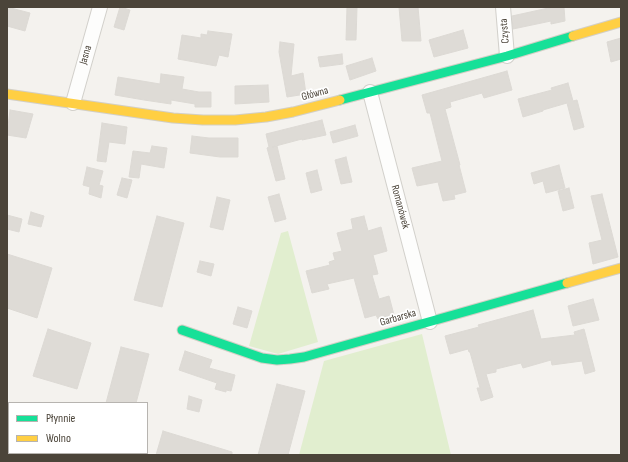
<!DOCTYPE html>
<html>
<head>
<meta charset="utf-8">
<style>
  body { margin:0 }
  #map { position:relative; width:628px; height:462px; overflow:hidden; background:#f4f2ee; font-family:"Sofia Sans Condensed",sans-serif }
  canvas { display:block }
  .frame { position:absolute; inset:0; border:8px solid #4b4439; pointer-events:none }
  .legend { position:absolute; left:8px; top:402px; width:140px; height:52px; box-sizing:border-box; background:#fff; border:1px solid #b7b4b0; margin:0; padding:5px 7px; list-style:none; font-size:12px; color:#4b4439 }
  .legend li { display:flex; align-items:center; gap:8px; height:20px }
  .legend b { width:20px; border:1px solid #b7b4b0 }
</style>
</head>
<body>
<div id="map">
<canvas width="628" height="462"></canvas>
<div class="frame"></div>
<ul class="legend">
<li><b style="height:5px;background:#16e098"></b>Płynnie</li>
<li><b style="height:5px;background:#ffcf43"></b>Wolno</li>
</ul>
</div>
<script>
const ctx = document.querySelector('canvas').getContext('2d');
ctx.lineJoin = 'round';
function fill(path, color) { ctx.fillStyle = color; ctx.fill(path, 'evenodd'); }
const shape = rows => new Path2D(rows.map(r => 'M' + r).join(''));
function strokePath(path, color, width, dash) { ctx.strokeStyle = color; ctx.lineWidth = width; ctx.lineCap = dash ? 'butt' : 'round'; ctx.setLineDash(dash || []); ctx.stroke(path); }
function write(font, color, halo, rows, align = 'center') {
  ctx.font = font + ' "Sofia Sans Condensed",sans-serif'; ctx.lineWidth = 3.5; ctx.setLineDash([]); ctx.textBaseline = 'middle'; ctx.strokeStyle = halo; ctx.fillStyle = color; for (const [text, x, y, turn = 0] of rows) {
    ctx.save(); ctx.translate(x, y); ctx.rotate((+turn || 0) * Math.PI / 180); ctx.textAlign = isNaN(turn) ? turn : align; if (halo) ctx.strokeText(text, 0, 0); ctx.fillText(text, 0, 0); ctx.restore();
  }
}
const green = shape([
  [288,231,318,342,278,354,249,346,281,233],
  [422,334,451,455,299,455,324,361]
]);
const building = shape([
  [7,7,30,13,25,31,7,26,7,7],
  [120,7,130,10,124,30,114,27,120,7],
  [347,7,357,7,356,40,346,40,347,7],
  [399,7,418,7,421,41,402,41,399,7],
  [553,7,564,7,565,21,551,24,551,21,513,29,512,16,553,7],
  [463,30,468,48,434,57,429,40,463,30],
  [208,31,232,34,228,57,219,55,216,66,178,59,182,35,201,38,201,34,207,35,208,31],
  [621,38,621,59,611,62,607,42,621,38],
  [280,42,294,44,291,76,303,73,306,94,287,97,279,52,280,42],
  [342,54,343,64,320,67,318,57,342,54],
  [372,58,376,71,350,80,346,66,372,58],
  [507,71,512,90,484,98,482,93,450,102,451,107,445,109,460,165,459,165,466,192,454,195,455,199,443,201,438,182,417,186,412,168,442,161,430,113,427,113,422,95,507,71],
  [161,74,184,77,182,89,199,92,211,92,211,107,195,107,195,104,171,100,171,104,144,100,115,95,118,77,160,84,161,74],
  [568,83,573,101,577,100,584,127,574,130,567,103,543,110,543,111,523,117,518,99,552,90,551,88,568,83],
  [268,85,269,102,235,104,235,86,268,85],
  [10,110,33,114,26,138,7,135,10,110],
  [322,120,326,135,302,140,302,139,272,147,277,146,285,179,276,181,267,148,269,147,266,134,322,120],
  [102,123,127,127,125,144,109,142,106,162,97,161,102,123],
  [355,125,358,136,333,143,330,132,355,125],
  [192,136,209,138,238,138,238,157,220,157,190,153,192,136],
  [152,146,167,148,164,168,141,164,139,178,129,177,133,151,150,153,152,146],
  [346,157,352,182,341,184,335,160,346,157],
  [559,165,565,188,546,193,543,181,534,184,531,173,559,165],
  [87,167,103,171,99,185,103,186,101,198,89,194,90,187,83,185,87,167],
  [317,170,322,190,311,193,306,173,317,170],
  [122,178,132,180,127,198,117,195,122,178],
  [569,188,574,208,563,211,558,191,569,188],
  [279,194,286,219,275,222,268,197,279,194],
  [602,194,618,257,593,264,589,243,602,240,591,196,602,194],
  [217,197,230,200,223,230,210,227,217,197],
  [31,212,44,216,41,227,28,224,31,212],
  [7,215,22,219,19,232,7,229,7,215],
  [157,216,184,223,162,307,134,300,157,216],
  [364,216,368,231,381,227,387,251,373,255,378,274,372,275,379,299,389,296,394,315,378,319,376,315,365,318,354,278,327,284,329,289,312,293,306,271,330,265,329,262,335,260,333,253,342,251,337,233,353,229,351,219,364,216],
  [7,254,52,268,37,318,7,308,7,254],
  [200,261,214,264,211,276,197,272,200,261],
  [593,299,599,320,573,326,568,306,593,299],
  [238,307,252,311,247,328,233,324,238,307],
  [533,310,541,339,575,335,574,332,584,329,595,371,585,374,582,361,552,365,551,360,523,368,521,363,496,369,496,372,486,374,493,397,481,401,477,388,480,388,470,352,469,352,468,349,450,354,445,336,479,327,478,325,533,310],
  [48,329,91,343,77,389,33,376,48,329],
  [121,347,149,354,136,403,106,403,121,347],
  [185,351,212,360,209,368,235,375,231,391,226,390,226,392,215,389,217,383,179,370,185,351],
  [277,384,305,391,288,455,258,455,277,384],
  [189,396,202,400,199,412,187,409,189,396],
  [163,431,232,452,232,455,156,455,163,431]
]);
const street = shape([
  [503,7,507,56],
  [370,92,430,322],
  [73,103,100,7]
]);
const fast = shape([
  [340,100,507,56,573,36],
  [182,330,262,358,277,360,290,359,304,357,567,283]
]);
const slow = shape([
  [573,36,621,22],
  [7,94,173,118,203,120,235,120,266,117,293,112,340,100],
  [567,283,621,268]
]);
const streetNames = [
  ["Czysta",505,31,-95],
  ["Jasna",86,55,-74],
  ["Główna",315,94,-15],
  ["Romanówek",400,207,75],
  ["Garbarska",398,318,-16]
];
fill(green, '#e1eecf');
fill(building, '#dedbd6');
strokePath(building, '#dcd9d4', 1);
strokePath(street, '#d2d0cb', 16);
strokePath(fast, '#d3cfc5', 11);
strokePath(slow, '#d3cfc5', 11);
strokePath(street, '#fdfdfc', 14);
strokePath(fast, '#16e098', 9);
strokePath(slow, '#ffcf43', 9);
write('11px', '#4b4439', '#fff', streetNames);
</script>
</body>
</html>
